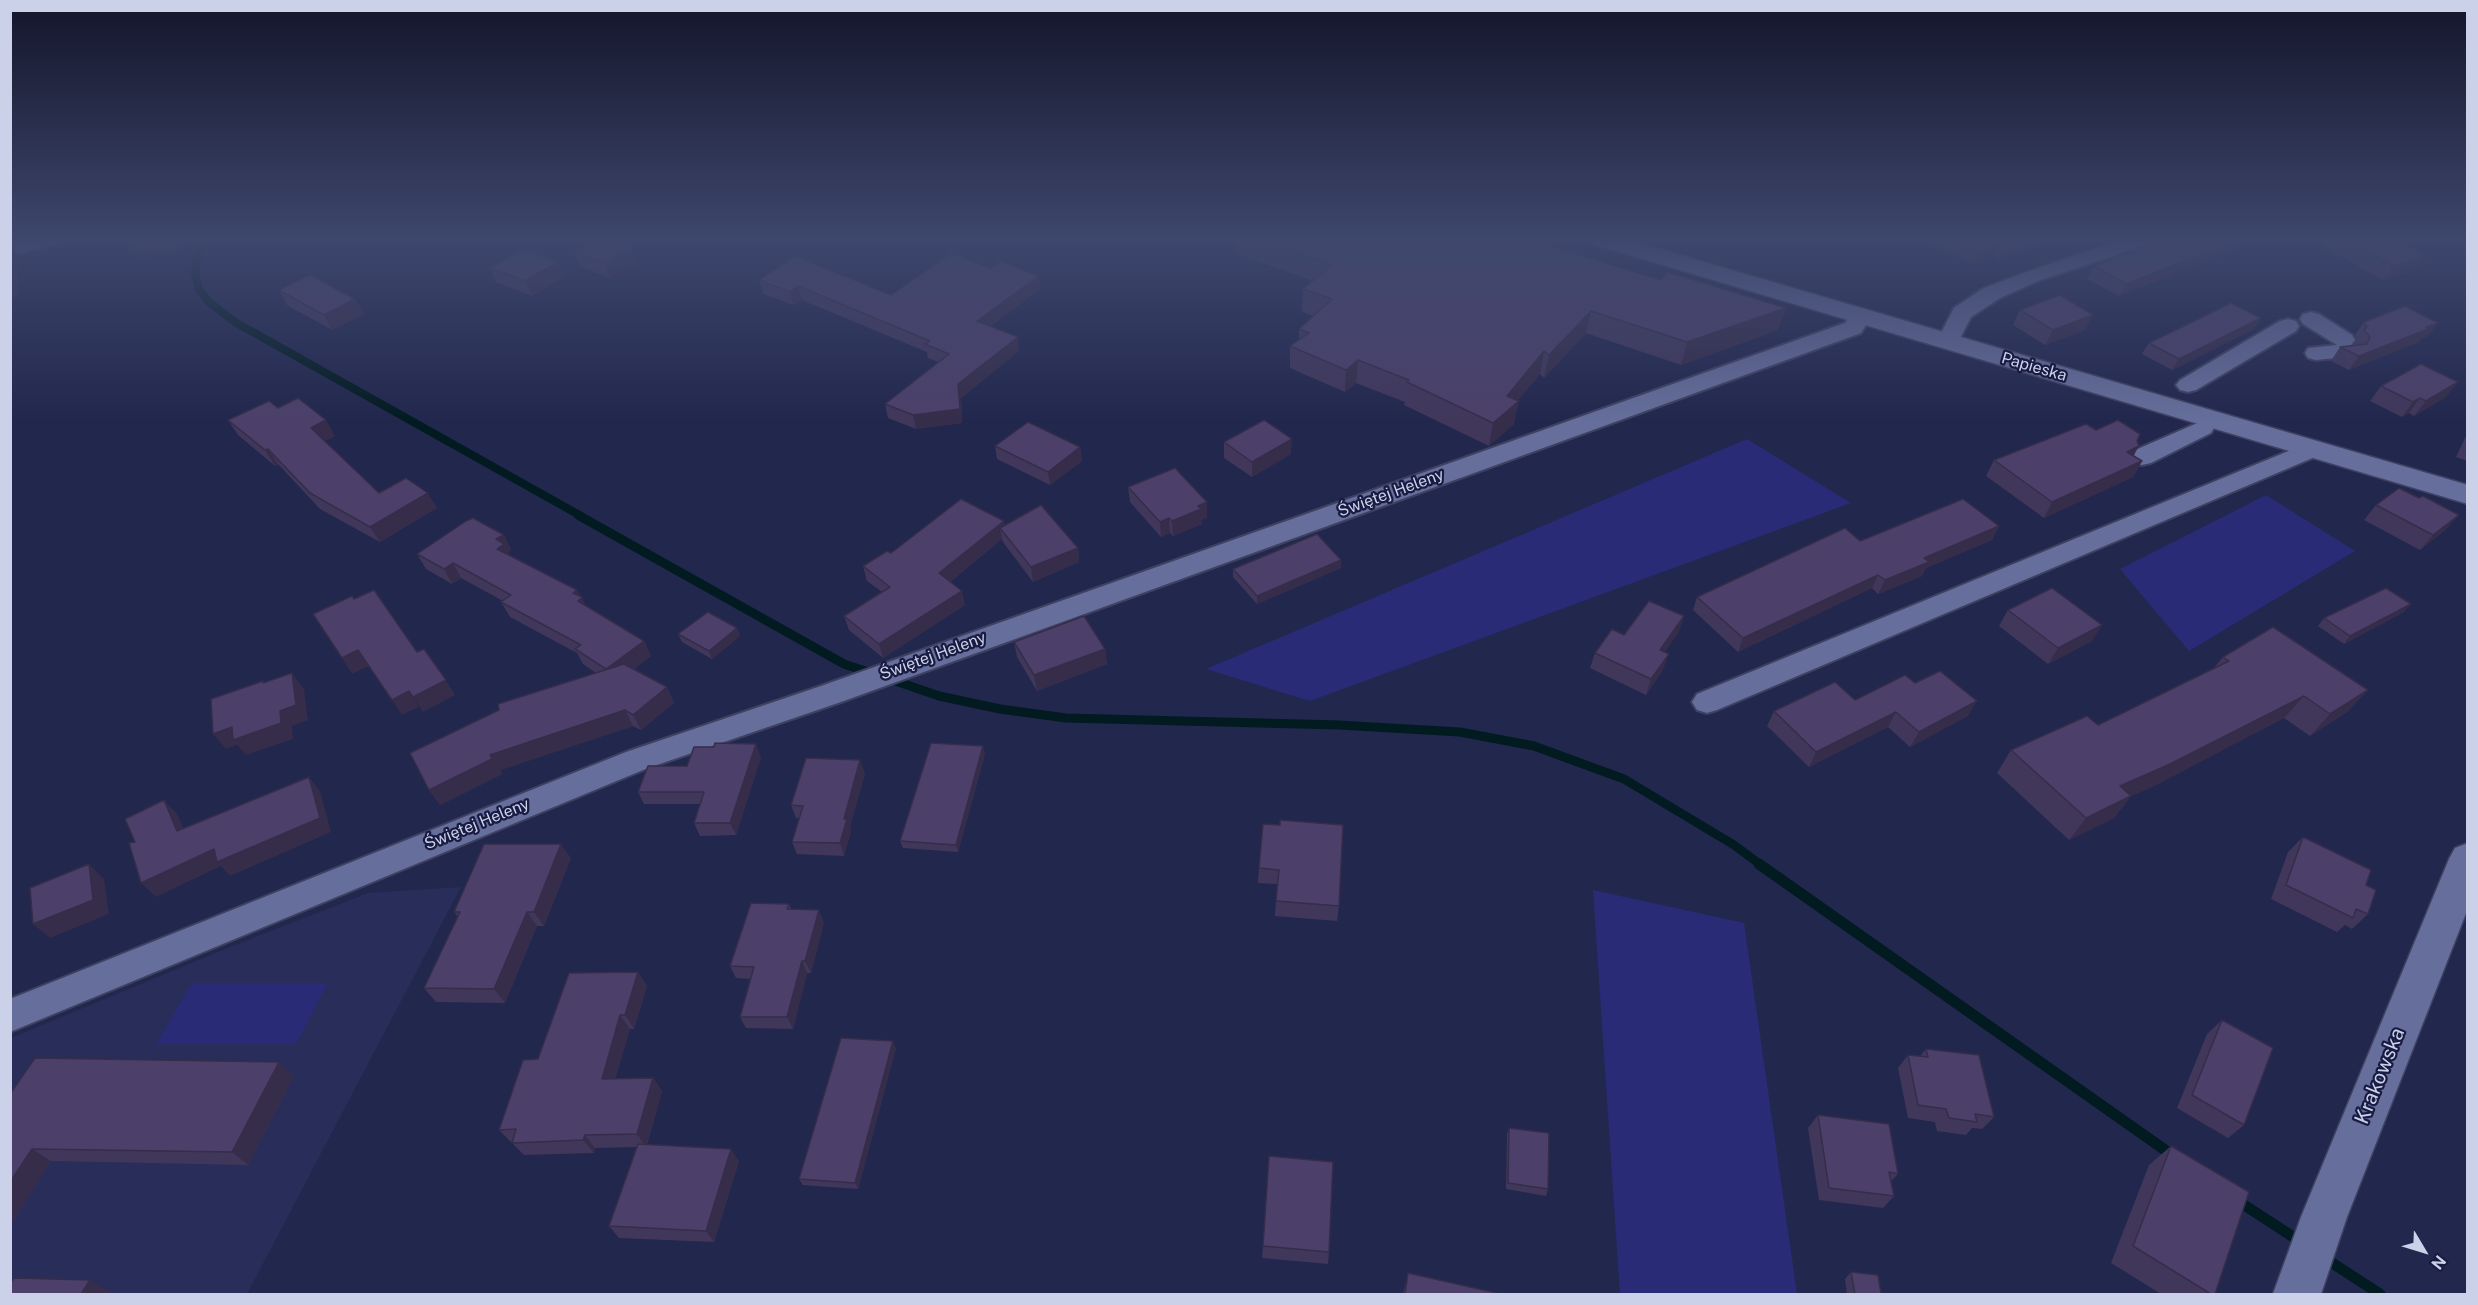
<!DOCTYPE html>
<html>
<head>
<meta charset="utf-8">
<style>
  body { margin:0 }
  #map { position:relative; width:2478px; height:1305px; overflow:hidden; background:#22274d; font-family:"Public Sans",sans-serif }
  canvas { display:block }
  .frame { position:absolute; inset:0; border:12px solid #ccd1ea; pointer-events:none }
  .north { position:absolute; left:2394px; top:1221px; width:60px; height:60px; -webkit-text-stroke:4px #191c42; paint-order:stroke; rotate:128deg; font-size:16px; font-weight:700; line-height:24px; text-align:center; color:#ccd1ea }
  .north::after { content:''; display:block; margin:auto; width:21px; height:27px; background:#ccd1ea; clip-path:polygon(50% 0,100% 100%,50% 72%,0 100%) }
</style>
</head>
<body>
<div id="map">
<canvas width="2478" height="1305"></canvas>
<div class="frame"></div>
<div class="north">N</div>
</div>
<script>
const ctx = document.querySelector('canvas').getContext('2d');
ctx.lineJoin = 'round';
function fill(path, color) { ctx.fillStyle = color; ctx.fill(path, 'evenodd'); }
const shape = rows => new Path2D(rows.map(r => 'M' + r).join(''));
function strokePath(path, color, width, dash) { ctx.strokeStyle = color; ctx.lineWidth = width; ctx.lineCap = dash ? 'butt' : 'round'; ctx.setLineDash(dash || []); ctx.stroke(path); }
function write(font, color, halo, rows, align = 'center') {
  ctx.font = font + ' "Public Sans",sans-serif'; ctx.lineWidth = 4.5; ctx.setLineDash([]); ctx.textBaseline = 'middle'; ctx.strokeStyle = halo; ctx.fillStyle = color; for (const [text, x, y, turn = 0] of rows) {
    ctx.save(); ctx.translate(x, y); ctx.rotate((+turn || 0) * Math.PI / 180); ctx.textAlign = isNaN(turn) ? turn : align; if (halo) ctx.strokeText(text, 0, 0); ctx.fillText(text, 0, 0); ctx.restore();
  }
}
const built = shape([
  [461,887,247,1294,11,1294,11,1038,225,949,368,893]
]);
const green = shape([
  [1747,439,1851,503,1310,701,1206,669],
  [2266,495,2355,551,2189,651,2120,569],
  [1593,890,1744,923,1797,1294,1620,1294],
  [192,983,328,983,296,1044,156,1044]
]);
const streamFar2 = shape([
  [203,239,197,256,195,274,199,289,209,302,235,322,581,516]
]);
const streamFar1 = shape([
  [578,515,844,664,874,674],
  [887,678,939,696,1000,709,1066,718,1339,725,1460,732,1534,746,1624,779,1734,845,1761,865]
]);
const stream = shape([
  [1759,864,2175,1157],
  [2235,1199,2304,1244],
  [2323,1257,2380,1294]
]);
const street = shape([
  [29,239,62,239,59,243,10,256,10,244,29,239],
  [2124,239,2154,239,2151,243,2038,281,2000,298,1971,317,1956,346,1948,348,1940,346,1937,341,1954,308,1984,288,2024,273,2124,239],
  [1861,309,1869,311,1872,316,1861,333,841,702,648,768,10,1032,10,999,626,752,821,686,1845,323,1853,311,1861,309],
  [2311,312,2319,314,2352,335,2355,340,2351,345,2356,346,2359,351,2356,356,2316,360,2308,358,2305,353,2308,348,2337,345,2303,324,2300,319,2303,314,2311,312],
  [2288,319,2296,321,2299,326,2296,331,2196,390,2188,392,2180,390,2176,385,2180,380,2280,321,2288,319],
  [2202,421,2211,423,2214,428,2211,433,2151,463,2142,465,2133,463,2130,457,2133,451,2202,421],
  [2313,441,2322,444,2325,449,2322,454,1717,710,1707,713,1697,710,1692,702,1697,694,2313,441]
]);
const secondary = shape([
  [1588,239,1625,239,2468,485,2468,504,1592,244,1588,239],
  [2468,843,2468,908,2347,1217,2321,1294,2273,1294,2301,1217,2449,859,2455,848,2468,843]
]);
const wall = shape([
  [1235,239,1528,239,1661,280,1786,308,1778,330,1681,365,1586,333,1544,378,1540,374,1518,400,1514,424,1489,446,1404,405,1405,402,1356,383,1345,392,1290,368,1290,346,1299,340,1299,329,1314,316,1302,312,1303,289,1313,281,1235,253],
  [1922,239,2049,239,1999,260,1994,257,1974,264],
  [2240,239,2232,251,2119,296,2087,279,2094,266],
  [2329,239,2394,239,2416,270,2383,280,2324,248],
  [631,248,636,263,610,278,580,266,574,251],
  [558,262,564,276,532,296,496,282,490,268],
  [759,280,891,295,1040,289,990,327,1019,351,961,398,962,423,916,429,888,418,885,404,938,362,928,358,927,352,802,300,794,305,763,294],
  [279,290,364,314,332,330,287,305],
  [2020,310,2085,330,2045,345,2013,325],
  [2261,318,2254,329,2172,370,2142,354,2149,343],
  [2364,322,2438,323,2428,336,2421,339,2419,342,2349,370,2331,361,2340,347,2357,345,2355,344,2357,340,2355,335],
  [2381,386,2446,397,2414,416,2409,413,2402,417,2370,401],
  [278,408,335,436,325,441,379,493,437,508,380,542,320,509,278,464,275,466,238,435,228,420],
  [2096,430,2137,441,2134,456,2142,461,2133,477,2044,518,1986,476,1994,460],
  [2468,434,2468,461,2456,457,2465,438],
  [1224,442,1291,454,1252,477,1224,458],
  [995,446,1080,447,1082,461,1050,485,997,459],
  [1128,487,1207,502,1207,518,1201,520,1202,524,1173,536,1170,533,1161,537,1130,502],
  [2419,498,2459,515,2445,530,2420,550,2364,520,2376,505],
  [1004,525,1078,548,1079,562,1033,582,1003,542,1002,539,950,582,965,605,883,658,849,630,844,616,882,592,867,581,863,566,891,553],
  [1999,526,1992,540,1926,568,1922,576,1878,594,1872,588,1738,652,1693,610,1697,597,1860,541],
  [504,535,511,550,508,552,510,556,577,590,586,606,644,641,651,656,634,669,667,687,674,703,641,730,633,726,500,770,502,774,440,805,429,790,596,673,583,664,577,653,510,617,501,602,503,601,461,578,452,584,426,569,417,554],
  [1341,560,1341,568,1257,604,1233,577,1233,569],
  [2008,610,2092,641,2048,664,1999,626],
  [2404,612,2344,644,2318,626,2324,618],
  [737,628,740,636,712,659,682,642,678,634],
  [1679,632,1664,652,1663,670,1646,695,1590,668,1595,653,1624,635],
  [1014,642,1105,649,1107,664,1037,691,1017,657],
  [2223,657,2368,690,2347,712,2310,736,2284,718,2152,787,2131,796,2114,818,2069,840,1997,773,2011,750,2098,725,2213,669],
  [1915,683,1968,716,1910,747,1888,727,1809,767,1767,726,1774,711,1855,700],
  [985,754,958,852,903,848,900,841],
  [761,757,736,835,700,836,694,823,700,804,644,804,638,792,687,766],
  [865,773,850,827,851,831,844,856,797,854,792,842,799,818,796,818,791,805],
  [1263,824,1339,906,1337,921,1275,916,1277,884,1258,883,1259,868],
  [2303,837,2366,885,2368,914,2352,929,2345,925,2337,932,2271,899,2288,852],
  [571,858,544,926,537,926,505,1003,436,1002,424,988,458,917,454,912],
  [789,904,791,909,824,922,811,973,807,973,793,1029,746,1028,740,1017,751,979,736,978,730,966],
  [638,972,647,986,634,1029,630,1029,615,1079,653,1078,662,1091,647,1145,739,1161,714,1242,619,1238,609,1226,637,1147,595,1148,594,1153,524,1155,499,1130,538,1059],
  [2222,1020,2244,1125,2228,1138,2177,1108,2207,1034],
  [896,1048,858,1189,803,1185,799,1179],
  [1926,1049,1994,1117,1982,1129,1972,1128,1966,1135,1937,1131,1935,1122,1908,1118,1898,1068,1908,1055,1920,1056],
  [294,1076,248,1165,51,1161,10,1226,10,1094],
  [1818,1115,1898,1174,1891,1181,1894,1196,1883,1208,1819,1200,1808,1128],
  [1509,1128,1548,1189,1546,1196,1506,1189,1507,1134],
  [2171,1146,2215,1294,2161,1294,2111,1263,2149,1165],
  [1263,1246,1329,1252,1328,1264,1262,1258],
  [1851,1272,1881,1294,1847,1294,1845,1279],
  [1408,1273,1501,1294,1403,1294]
]);
const shadedWall = shape([
  [10,239,21,239,10,243],
  [122,239,178,239,180,248,139,259,133,250,130,251],
  [2023,239,2049,239,1999,260,2005,246],
  [2240,239,2232,251,2119,296,2126,284],
  [2000,243,1994,257,1974,264,1980,251],
  [10,245,19,256,18,296,10,298],
  [631,248,636,263,610,278,605,263],
  [2426,256,2416,270,2383,280,2393,266],
  [558,262,564,276,532,296,525,281],
  [1039,276,1040,289,979,335,977,321],
  [798,286,802,300,794,305,790,292],
  [355,299,364,314,332,330,324,315],
  [1786,308,1778,330,1681,365,1687,342],
  [1591,311,1586,333,1544,378,1549,355],
  [2093,315,2085,330,2045,345,2053,330],
  [2261,318,2254,329,2172,370,2179,359],
  [2438,323,2428,336,2421,339,2419,342,2349,370,2359,356],
  [1018,337,1019,351,961,398,962,423,916,429,913,415,958,384],
  [1544,351,1540,374,1516,403,1519,401,1514,424,1489,446,1493,423,1507,396],
  [1358,360,1356,383,1345,392,1346,370],
  [2458,382,2446,397,2414,416,2426,401],
  [2420,398,2409,413,2402,417,2413,402],
  [326,420,335,436,321,443,311,428],
  [1292,439,1291,454,1252,477,1252,462],
  [2139,446,2130,462,2127,452],
  [1080,447,1082,461,1050,485,1048,472],
  [268,449,278,464,275,466,265,450],
  [2142,461,2133,477,2044,518,2052,502],
  [428,493,437,508,380,542,370,527],
  [1207,502,1207,518,1201,520,1202,524,1173,536,1172,521,1198,506],
  [2459,515,2445,530,2420,550,2433,535],
  [1169,518,1170,533,1161,537,1160,522],
  [1004,521,1006,535,1000,528,1002,539,942,588,939,573],
  [1999,526,1992,540,1926,568,1922,576,1878,594,1885,580,1924,558],
  [504,535,511,550,508,552,512,559,497,549,496,539],
  [1078,548,1079,562,1033,582,1031,567],
  [1341,560,1341,568,1257,604,1257,596],
  [453,563,461,578,452,584,444,569],
  [1878,575,1872,588,1738,652,1743,638],
  [577,590,589,612,585,616,573,593],
  [962,591,965,605,883,658,879,644],
  [2411,604,2404,612,2344,644,2350,636],
  [1684,616,1679,632,1655,666,1660,650],
  [2102,625,2092,641,2048,664,2058,648],
  [737,628,740,636,712,659,709,651],
  [644,641,651,656,614,684,606,669],
  [1105,649,1107,664,1037,691,1034,675],
  [358,650,369,666,352,674,342,658],
  [1669,654,1663,670,1646,695,1651,679],
  [292,673,304,689,308,720,292,726,293,739,246,755,237,745,226,749,213,734,280,711],
  [446,680,455,695,423,712,413,697],
  [667,687,674,703,641,730,633,715],
  [2368,690,2347,712,2310,736,2330,714],
  [409,691,419,707,402,715,392,700],
  [2304,696,2284,718,2152,787,2131,796,2114,818,2069,840,2086,818,2120,786],
  [1977,701,1968,716,1910,747,1919,732],
  [625,710,633,726,500,770,502,774,440,805,429,790,490,755],
  [1896,712,1888,727,1809,767,1816,752],
  [756,744,761,757,736,835,730,823],
  [983,746,985,754,958,852,956,845],
  [860,760,865,773,850,827,851,831,844,856,840,843,844,819],
  [309,777,320,791,331,832,230,876,221,866,156,897,141,883],
  [164,800,177,814,191,845,177,831],
  [561,844,571,858,544,926,534,912],
  [89,864,104,879,109,914,50,938,33,924],
  [819,910,824,922,811,973,805,961],
  [527,912,537,926,505,1003,494,989],
  [802,961,807,973,793,1029,787,1017],
  [638,972,647,986,634,1029,625,1015],
  [620,1015,630,1029,611,1092,602,1079],
  [893,1041,896,1048,858,1189,855,1183],
  [279,1062,294,1076,248,1165,232,1152],
  [653,1078,662,1091,646,1147,637,1134],
  [585,1135,595,1148,594,1153,583,1140],
  [32,1149,51,1161,10,1226,10,1182],
  [731,1149,739,1161,714,1242,706,1231],
  [90,1280,110,1291,108,1294,81,1294]
]);
const building = shape([
  [129,239,154,239,130,245,129,239],
  [597,239,607,239,631,248,605,263,574,251,597,239],
  [1258,239,1528,239,1661,280,1667,272,1786,308,1687,342,1591,311,1549,355,1544,351,1507,396,1519,401,1493,423,1407,382,1409,380,1358,360,1346,370,1290,346,1309,333,1299,329,1332,299,1303,289,1332,265,1258,239],
  [1955,239,2023,239,2005,246,2000,243,1980,251,1955,239],
  [2162,239,2240,239,2126,284,2094,266,2162,239],
  [2344,239,2394,239,2426,256,2393,266,2344,239],
  [523,249,558,262,525,281,490,268,523,249],
  [951,253,991,268,1001,261,1039,276,977,321,1018,337,958,384,960,409,913,415,885,404,949,354,925,344,930,341,798,286,790,292,759,280,795,256,891,295,951,253],
  [310,275,355,299,324,315,279,290,310,275],
  [2060,295,2093,315,2053,330,2020,310,2060,295],
  [2231,303,2261,318,2179,359,2149,343,2231,303],
  [2405,306,2438,323,2426,327,2428,329,2359,356,2340,347,2367,344,2370,337,2364,330,2367,327,2364,322,2405,306],
  [2421,364,2458,382,2426,401,2420,398,2413,402,2381,386,2421,364],
  [298,398,326,420,311,428,379,493,406,478,428,493,370,527,310,493,268,449,265,450,228,420,269,401,278,408,298,398],
  [1264,420,1292,439,1252,462,1224,442,1264,420],
  [2118,420,2140,434,2137,441,2139,446,2127,452,2142,461,2052,502,1994,460,2086,424,2096,430,2118,420],
  [1028,422,1080,447,1048,472,995,446,1028,422],
  [1175,468,1207,502,1198,506,1201,509,1172,521,1169,518,1160,522,1128,487,1175,468],
  [2399,488,2419,498,2423,496,2459,515,2433,535,2376,505,2399,488],
  [961,499,1004,521,939,573,962,591,879,644,844,616,890,587,863,566,887,551,891,553,961,499],
  [1963,499,1999,526,1924,558,1929,562,1885,580,1878,575,1743,638,1697,597,1845,528,1860,541,1963,499],
  [1041,505,1078,548,1031,567,1000,528,1041,505],
  [473,518,504,535,496,539,504,544,497,549,577,590,573,593,582,597,578,601,644,641,606,669,575,649,581,645,501,602,511,595,453,563,444,569,417,554,466,521,473,518],
  [1317,534,1341,560,1257,596,1233,569,1317,534],
  [2052,588,2102,625,2058,648,2008,610,2052,588],
  [2386,588,2411,604,2350,636,2324,618,2386,588],
  [374,590,417,652,424,649,446,680,413,697,409,691,392,700,358,650,342,658,313,614,352,596,354,599,374,590],
  [1649,601,1684,616,1660,650,1669,654,1651,679,1595,653,1612,629,1624,635,1649,601],
  [708,612,737,628,709,651,678,634,708,612],
  [1084,616,1105,649,1034,675,1014,642,1084,616],
  [2273,627,2368,690,2330,714,2304,696,2170,764,2120,786,2131,796,2086,818,2011,750,2087,716,2098,725,2229,661,2223,657,2273,627],
  [624,664,667,687,633,715,625,710,490,755,492,759,429,790,410,753,499,710,498,704,624,664],
  [1940,671,1977,701,1919,732,1896,712,1816,752,1774,711,1835,682,1855,700,1905,675,1915,683,1940,671],
  [292,673,296,705,280,711,281,723,233,740,232,727,213,734,211,699,263,681,263,683,292,673],
  [715,743,756,744,730,823,694,823,704,792,638,792,648,766,687,766,694,747,714,747,715,743],
  [931,743,983,746,956,845,900,841,931,743],
  [806,758,860,760,844,819,847,819,840,843,792,842,803,806,791,805,806,758],
  [309,777,320,818,217,862,214,849,141,883,129,843,135,842,125,819,164,800,177,831,309,777],
  [1280,820,1343,825,1339,906,1276,901,1279,870,1259,868,1263,824,1280,825,1280,820],
  [2303,837,2371,870,2366,885,2376,890,2368,914,2356,909,2353,918,2286,885,2303,837],
  [484,844,561,844,534,912,527,912,494,989,424,988,460,912,454,912,484,844],
  [89,864,93,900,33,924,30,888,89,864],
  [751,903,789,904,787,909,819,910,805,961,802,961,787,1017,740,1017,754,967,730,966,751,903],
  [638,972,625,1015,620,1015,602,1079,653,1078,637,1134,585,1135,583,1140,512,1143,516,1129,499,1130,523,1060,538,1059,569,973,638,972],
  [2222,1020,2273,1048,2244,1125,2192,1095,2222,1020],
  [841,1038,893,1041,855,1183,799,1179,841,1038],
  [1926,1049,1979,1055,1994,1117,1975,1114,1977,1122,1949,1118,1946,1109,1918,1105,1908,1055,1928,1057,1926,1049],
  [35,1058,279,1062,232,1152,32,1149,10,1182,10,1094,35,1058],
  [1818,1115,1889,1124,1898,1174,1889,1172,1894,1196,1829,1188,1818,1115],
  [1509,1128,1549,1133,1548,1189,1508,1183,1509,1128],
  [638,1144,731,1149,706,1231,609,1226,638,1144],
  [2171,1146,2249,1192,2215,1294,2211,1294,2133,1246,2171,1146],
  [1269,1156,1333,1162,1329,1252,1263,1246,1269,1156],
  [1851,1272,1878,1275,1881,1294,1855,1294,1851,1272],
  [1408,1273,1501,1294,1405,1294,1408,1273],
  [14,1278,90,1280,81,1294,10,1294,10,1284,14,1278]
]);
const streetNames = [
  ["Papieska",2034,367,16],
  ["Świętej Heleny",1391,493,-20],
  ["Świętej Heleny",933,656,-20],
  ["Świętej Heleny",477,824,-22]
];
const nearStreetnames = [
  ["Krakowska",2380,1076,-68]
];
fill(built, '#282d5a');
fill(green, '#2a2b76');
strokePath(streamFar2, '#021b21', 8);
strokePath(streamFar1, '#021b21', 9);
strokePath(stream, '#021b21', 11);
strokePath(street, '#3f4162', 4);
strokePath(secondary, '#3f4162', 3);
fill(street, '#666e9b');
fill(secondary, '#666e9b');
fill(wall, '#41375b');
fill(shadedWall, '#352d4a');
fill(building, '#4c406a');
strokePath(building, '#352d4a', 1.5);
const sky = ctx.createLinearGradient(0, 0, 0, 422);
sky.addColorStop(0, '#13152a');
sky.addColorStop(0.57, '#3e476d');
sky.addColorStop(1, '#3e476d00');
ctx.fillStyle = sky;
ctx.fillRect(0, 0, 2478, 422);
write('16px', '#ccd1ea', '#191c42', streetNames);
write('20px', '#ccd1ea', '#191c42', nearStreetnames);
</script>
</body>
</html>
